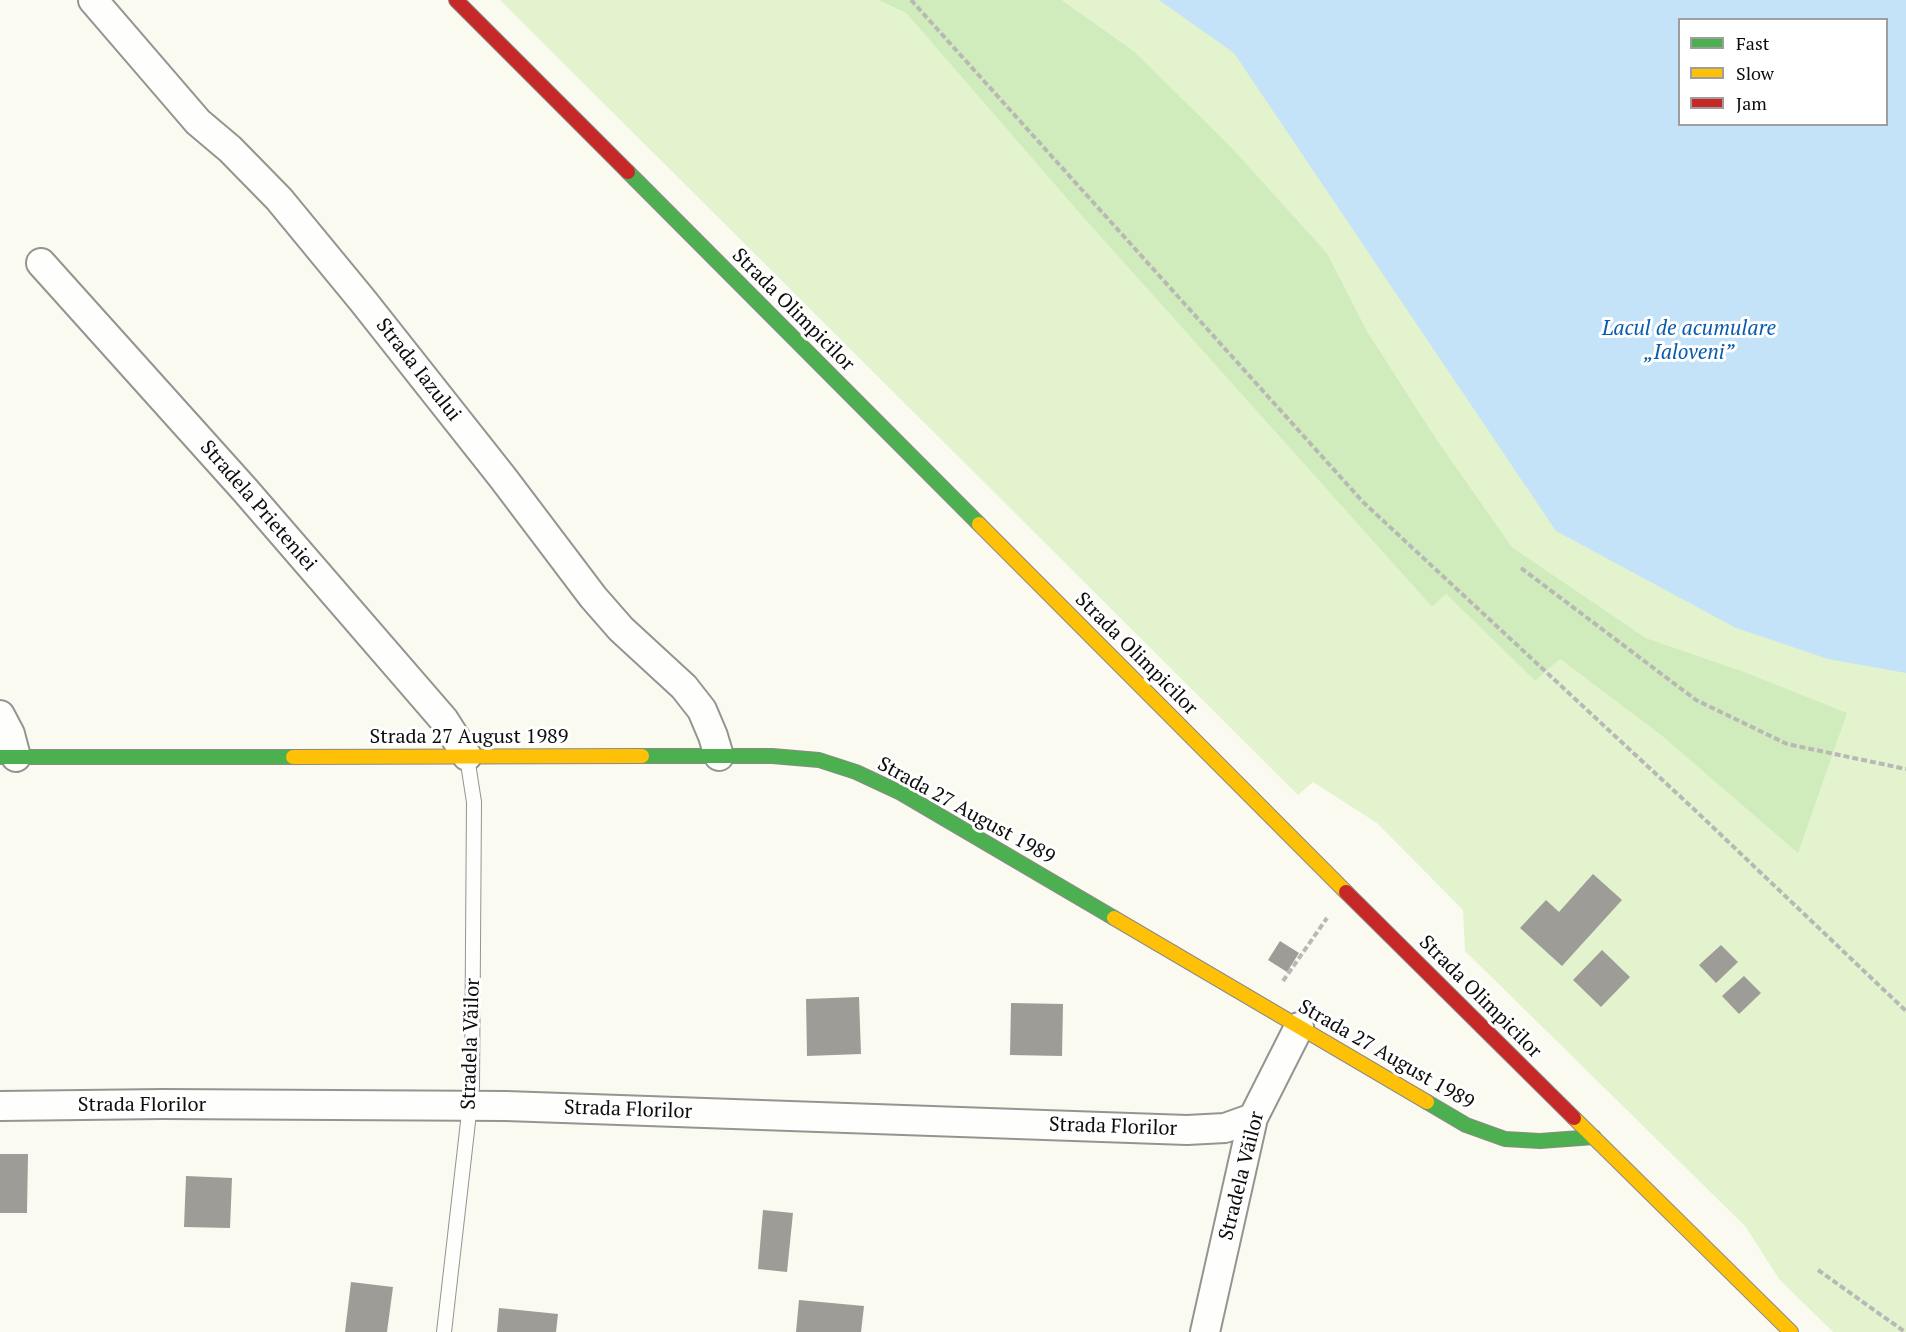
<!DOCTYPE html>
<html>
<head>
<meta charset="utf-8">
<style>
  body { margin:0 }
  #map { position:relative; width:1906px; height:1332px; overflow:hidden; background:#fbfaf1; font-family:"PT Serif",serif }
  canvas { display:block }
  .legend { position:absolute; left:1678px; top:18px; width:210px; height:108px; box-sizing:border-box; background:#fff; border:2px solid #9e9e9e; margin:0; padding:8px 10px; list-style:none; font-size:18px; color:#0d0d0d }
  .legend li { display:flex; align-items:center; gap:12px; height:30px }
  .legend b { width:30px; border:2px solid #9e9e9e }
</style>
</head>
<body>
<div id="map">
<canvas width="1906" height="1332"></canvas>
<ul class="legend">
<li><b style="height:8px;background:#4caf50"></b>Fast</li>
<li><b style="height:8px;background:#ffc107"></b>Slow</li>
<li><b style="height:8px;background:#c62828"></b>Jam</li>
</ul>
</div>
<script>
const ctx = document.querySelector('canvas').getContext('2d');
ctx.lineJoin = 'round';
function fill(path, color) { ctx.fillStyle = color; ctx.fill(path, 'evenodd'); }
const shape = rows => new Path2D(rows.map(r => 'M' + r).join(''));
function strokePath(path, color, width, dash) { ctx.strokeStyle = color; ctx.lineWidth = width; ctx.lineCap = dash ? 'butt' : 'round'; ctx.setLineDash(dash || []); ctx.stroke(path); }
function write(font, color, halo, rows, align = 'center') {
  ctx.font = font + ' "PT Serif",serif'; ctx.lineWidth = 6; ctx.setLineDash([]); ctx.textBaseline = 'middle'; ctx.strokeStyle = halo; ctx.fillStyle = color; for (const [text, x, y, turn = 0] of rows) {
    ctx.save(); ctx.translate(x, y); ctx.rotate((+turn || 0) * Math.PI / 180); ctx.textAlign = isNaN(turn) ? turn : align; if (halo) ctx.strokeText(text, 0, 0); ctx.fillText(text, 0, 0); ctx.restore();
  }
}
const green = shape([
  [500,0,878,0,906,13,1082,216,1432,607,1446,594,1535,681,1560,659,1662,736,1798,852,1739,670,1646,638,1512,547,1437,440,1367,331,1327,253,1233,149,1135,52,1062,0,1214,0,1906,667,1906,1332,1833,1332,1779,1279,1745,1226,1465,951,1463,910,1377,823,1313,782,1298,795]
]);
const forest = shape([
  [878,0,1062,0,1135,52,1233,149,1327,253,1367,331,1437,440,1512,547,1646,638,1739,670,1847,713,1798,853,1662,736,1560,659,1535,681,1446,594,1432,607,1082,216,906,13]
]);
const water = shape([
  [1159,0,1906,0,1906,673,1828,659,1736,628,1556,531,1234,53],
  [1680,20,1886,20,1886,124,1680,124]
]);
const building = shape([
  [1593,874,1622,900,1562,966,1520,928,1546,900,1559,912],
  [1280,941,1299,953,1287,972,1268,960],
  [1721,945,1738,962,1716,983,1699,965],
  [1602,950,1630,977,1601,1007,1573,980],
  [1744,976,1761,993,1739,1014,1722,996],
  [859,997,861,1054,807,1056,806,999],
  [1011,1003,1063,1004,1062,1056,1010,1055],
  [0,1154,28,1154,27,1213,0,1213],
  [186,1176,232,1178,230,1228,184,1227],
  [763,1210,793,1213,787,1272,758,1269],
  [351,1282,393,1287,387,1332,345,1332],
  [799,1300,864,1306,861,1332,796,1332],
  [499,1308,558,1314,556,1332,497,1332]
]);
const path = shape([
  [911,0,1363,502,1698,813,1906,1011],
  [1521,568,1696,700,1787,744,1906,769],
  [1283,981,1327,918],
  [1818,1270,1905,1332]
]);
const lane = shape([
  [444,1332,472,1087,474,802,467,757]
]);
const street = shape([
  [93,0,198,122,230,149,279,199,363,301,503,478,593,597,621,629,684,687,702,710,713,736,719,756],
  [41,263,245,490,444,720,467,756],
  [0,715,10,734,16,757],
  [0,1106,163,1104,506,1106,1187,1130,1225,1128,1253,1118],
  [1205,1332,1253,1118,1299,1027]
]);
const fast = shape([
  [628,172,979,524],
  [642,756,772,756,819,760,856,772,901,793,1114,918],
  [0,757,293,757],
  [1427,1102,1466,1125,1505,1139,1540,1141,1594,1137]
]);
const slow = shape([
  [979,524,1346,892],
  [293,757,642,756],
  [1114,918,1427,1102],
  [1574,1118,1791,1332]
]);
const jam = shape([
  [456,0,628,172],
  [1346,892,1574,1118]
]);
const streetNames = [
  ["Strada Olimpicilor",793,310,45],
  ["Strada Iazului",418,370,52],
  ["Stradela Prieteniei",258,506,49],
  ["Strada Olimpicilor",1136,654,45],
  ["Strada 27 August 1989",469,737],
  ["Strada 27 August 1989",966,811,29],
  ["Strada Olimpicilor",1480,997,45],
  ["Stradela Văilor",471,1044,-88],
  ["Strada 27 August 1989",1386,1055,30],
  ["Strada Florilor",142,1105],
  ["Strada Florilor",628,1110,2],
  ["Strada Florilor",1113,1127,2],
  ["Stradela Văilor",1242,1176,-76]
];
const waterNames = [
  ["Lacul de acumulare",1689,329],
  ["„Ialoveni”",1689,353]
];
fill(green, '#e2f3ce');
fill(forest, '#d1ecbc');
fill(water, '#c4e3f9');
fill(building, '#9e9c97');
strokePath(lane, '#949490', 16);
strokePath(street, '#949490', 32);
strokePath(fast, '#8b8a86', 16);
strokePath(slow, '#8b8a86', 16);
strokePath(jam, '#8b8a86', 16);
strokePath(path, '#b8b8b6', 4, [6, 3]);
strokePath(lane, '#fefefd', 14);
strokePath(street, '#fefefd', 28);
strokePath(fast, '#4caf50', 14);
strokePath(slow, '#ffc107', 14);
strokePath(jam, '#c62828', 14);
write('20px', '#0d0d0d', '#fff', streetNames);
write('italic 21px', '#095bad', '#fff', waterNames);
</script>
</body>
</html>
